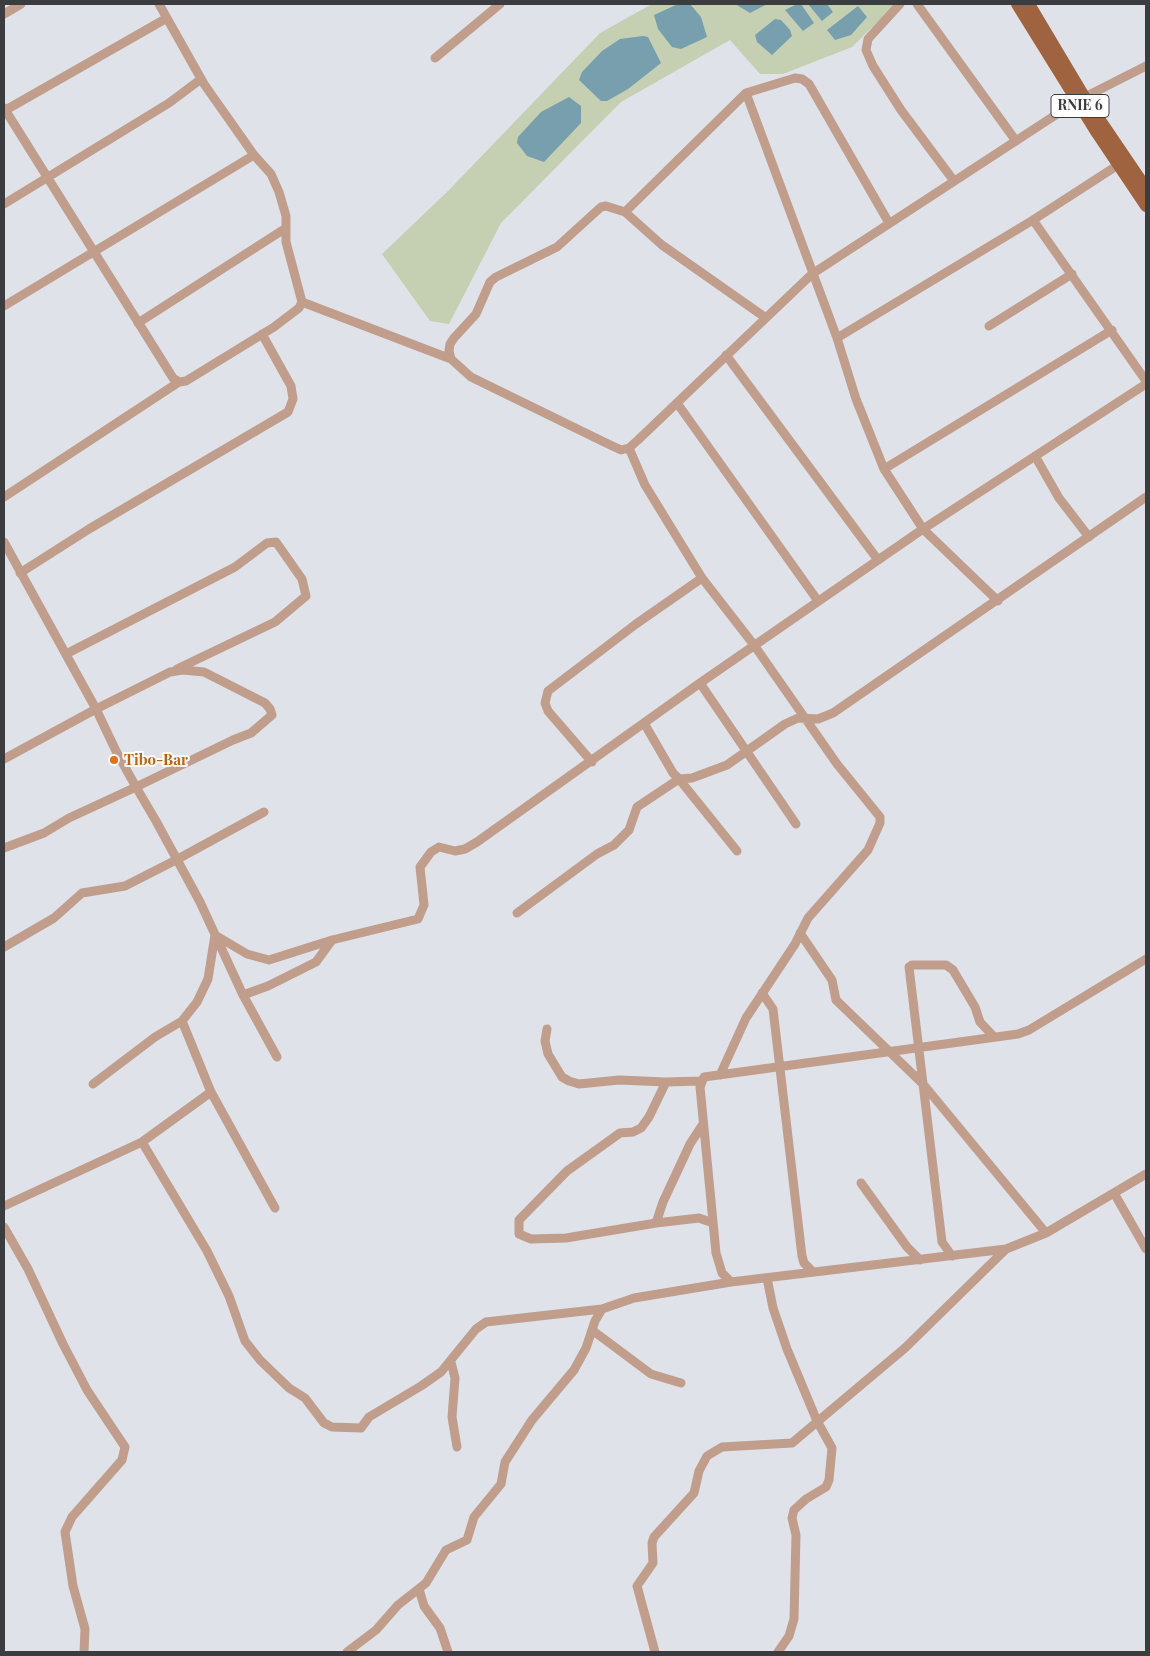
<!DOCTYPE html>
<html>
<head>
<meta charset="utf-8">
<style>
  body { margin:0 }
  #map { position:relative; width:1150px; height:1656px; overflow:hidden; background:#e0e2ea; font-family:"Playfair Display",serif }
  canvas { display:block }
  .frame { position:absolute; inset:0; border:5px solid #3b3c3f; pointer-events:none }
</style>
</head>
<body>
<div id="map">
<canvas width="1150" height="1656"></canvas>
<div class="frame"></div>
</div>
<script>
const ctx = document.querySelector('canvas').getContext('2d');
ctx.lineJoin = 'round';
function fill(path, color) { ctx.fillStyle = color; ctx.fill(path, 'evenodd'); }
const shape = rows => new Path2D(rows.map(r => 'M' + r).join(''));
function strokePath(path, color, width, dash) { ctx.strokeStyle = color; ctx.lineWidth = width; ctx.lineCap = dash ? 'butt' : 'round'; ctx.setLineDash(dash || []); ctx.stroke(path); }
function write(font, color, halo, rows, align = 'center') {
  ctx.font = font + ' "Playfair Display",serif'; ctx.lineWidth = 4; ctx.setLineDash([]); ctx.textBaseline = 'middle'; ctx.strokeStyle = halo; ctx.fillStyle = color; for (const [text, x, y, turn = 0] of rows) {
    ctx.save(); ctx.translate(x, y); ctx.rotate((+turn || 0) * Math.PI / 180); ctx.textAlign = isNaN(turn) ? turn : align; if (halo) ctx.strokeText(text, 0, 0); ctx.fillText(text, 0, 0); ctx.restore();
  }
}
const green = shape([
  [652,4,896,4,852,47,783,74,760,74,730,40,621,102,501,223,449,324,430,321,382,254,449,190,600,33]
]);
const water = shape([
  [678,4,690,4,701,17,707,37,681,49,672,47,658,29,654,15],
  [735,4,767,4,750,13],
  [797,4,801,4,814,23,803,31,785,10],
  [808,4,827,4,833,12,822,21],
  [858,6,867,17,851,35,835,40,827,30],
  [775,19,781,20,790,30,792,36,772,55,757,42,755,35],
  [643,36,648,37,661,63,628,89,607,101,601,101,579,80,582,72,602,51,620,39],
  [569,97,581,106,581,123,544,162,527,156,517,143,518,137,541,112]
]);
const minor = shape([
  [900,4,868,39,866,50,873,66,901,110,954,181],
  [917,4,1016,141],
  [4,14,21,4],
  [435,58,500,4],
  [746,93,837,338,856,399,884,469,923,529,998,601],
  [4,108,173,378,179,382,186,381,274,327,299,308,302,302,286,242,286,216,279,192,271,174,254,155,204,84,159,4],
  [4,111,167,18],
  [4,204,169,103,201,79],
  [625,212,746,93,795,78,802,79,809,84,889,223],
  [1033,220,1146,381],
  [302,302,451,359],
  [4,306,254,155],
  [766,318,662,245,625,212,606,206,601,207,557,247,496,277,490,282,476,314,454,338,450,344,449,351,451,359,471,377,604,442,621,450,629,448,638,440,812,274,1077,101,1146,66],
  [138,323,286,228],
  [989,326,1072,274],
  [837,338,1033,220,1118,165],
  [726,355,878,560],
  [677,403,818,601],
  [629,448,645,485,702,578,754,645,837,764,880,817,880,823,868,850,808,918,795,944,746,1018,720,1075],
  [1035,456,1059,498,1089,537],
  [884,469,1112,330],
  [4,497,179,382],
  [4,542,96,709,4,759],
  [20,573,89,529,288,412,293,399,291,386,262,334],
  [66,654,235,567,267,543,276,542,302,579,306,596,275,622,177,669],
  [700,683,796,824],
  [644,723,673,773,679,779,692,778,727,765,785,724,798,718,818,719,833,713,1146,497],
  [592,762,548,711,545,703,548,691,636,624,702,578],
  [4,848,44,833,69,818,136,787,233,740,251,733,272,715,270,709,265,703,204,672,183,670,170,672,96,709,116,751,136,787,156,821,200,902,243,995,277,1057],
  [517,913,597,854,614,845,629,830,637,807,679,779,737,851],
  [800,933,832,980,836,1000,923,1084,1046,1233],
  [4,947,54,918,82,893,125,886,176,860,264,812],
  [762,993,773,1009,802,1256,804,1263,813,1272],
  [243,995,268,986,316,962,332,940],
  [547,1029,545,1041,548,1054,562,1077,569,1081,579,1084,619,1080,666,1082,701,1081],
  [666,1082,649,1117,641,1128,633,1132,620,1133,567,1171,519,1220,519,1234,531,1239,566,1238,656,1223,699,1218,713,1223],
  [93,1084,155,1037,182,1021],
  [142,1142,207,1251,229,1296,245,1341,260,1360,289,1388,305,1398,324,1423,332,1427,361,1428,369,1417,421,1386,441,1372,476,1329,486,1322,602,1309],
  [861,1183,907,1247,920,1260],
  [1114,1193,1146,1249],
  [4,1206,142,1142,211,1092],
  [275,1208,211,1092,182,1021,197,1002,208,979,215,935,247,954,269,960,332,940,418,919,424,905,420,867,431,852,439,847,455,851,465,849,477,842,700,683,923,529,1146,384],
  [656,1223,663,1202,690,1144,703,1124],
  [4,1227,28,1269,63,1344,87,1390,125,1447,122,1460,72,1517,65,1532,73,1586,85,1629,84,1652],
  [952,1256,942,1242,909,967,912,965,946,965,953,970,975,1007,980,1022,994,1037],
  [767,1278,773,1308,787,1349,817,1421,832,1448,829,1480,826,1487,806,1499,794,1510,792,1518,796,1535,794,1619,789,1636,778,1652],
  [731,1282,722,1273,716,1253,700,1087,704,1077,1018,1034,1029,1030,1146,959],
  [592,1330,651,1374,681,1383],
  [451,1362,455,1378,452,1417,457,1447],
  [419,1589,424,1606,440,1628,448,1652],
  [347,1652,376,1630,398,1605,426,1583,446,1550,467,1540,474,1517,501,1484,505,1462,532,1420,574,1370,586,1348,595,1321,602,1309,634,1298,731,1282,1006,1249,1046,1233,1146,1174],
  [655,1652,637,1586,653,1563,652,1543,654,1537,694,1493,699,1471,707,1456,722,1447,792,1443,905,1348,1006,1249]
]);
const primary = shape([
  [1017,4,1097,133,1146,206],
  [1029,4,1085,98,1146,188]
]);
const markers = [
  [114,760,5,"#e8710a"]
];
const shields = [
  [1080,106,58]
];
const shieldNames = [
  ["RNIE 6",1080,106]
];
const foodNames = [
  ["Tibo-Bar",124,760]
];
fill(green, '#c5cfb2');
fill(water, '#779fae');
strokePath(minor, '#c09e8b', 9);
strokePath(primary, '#9f633f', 12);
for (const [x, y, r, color] of markers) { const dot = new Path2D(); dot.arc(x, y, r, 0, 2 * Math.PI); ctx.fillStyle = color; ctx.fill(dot); strokePath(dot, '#fff', 2); }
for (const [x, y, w] of shields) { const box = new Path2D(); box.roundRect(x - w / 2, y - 11.5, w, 23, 4); ctx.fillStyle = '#fff'; ctx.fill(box); strokePath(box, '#3b3c3f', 1); }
write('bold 14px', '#3b3c3f', null, shieldNames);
write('bold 15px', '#c56008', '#fff', foodNames, 'left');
</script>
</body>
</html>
